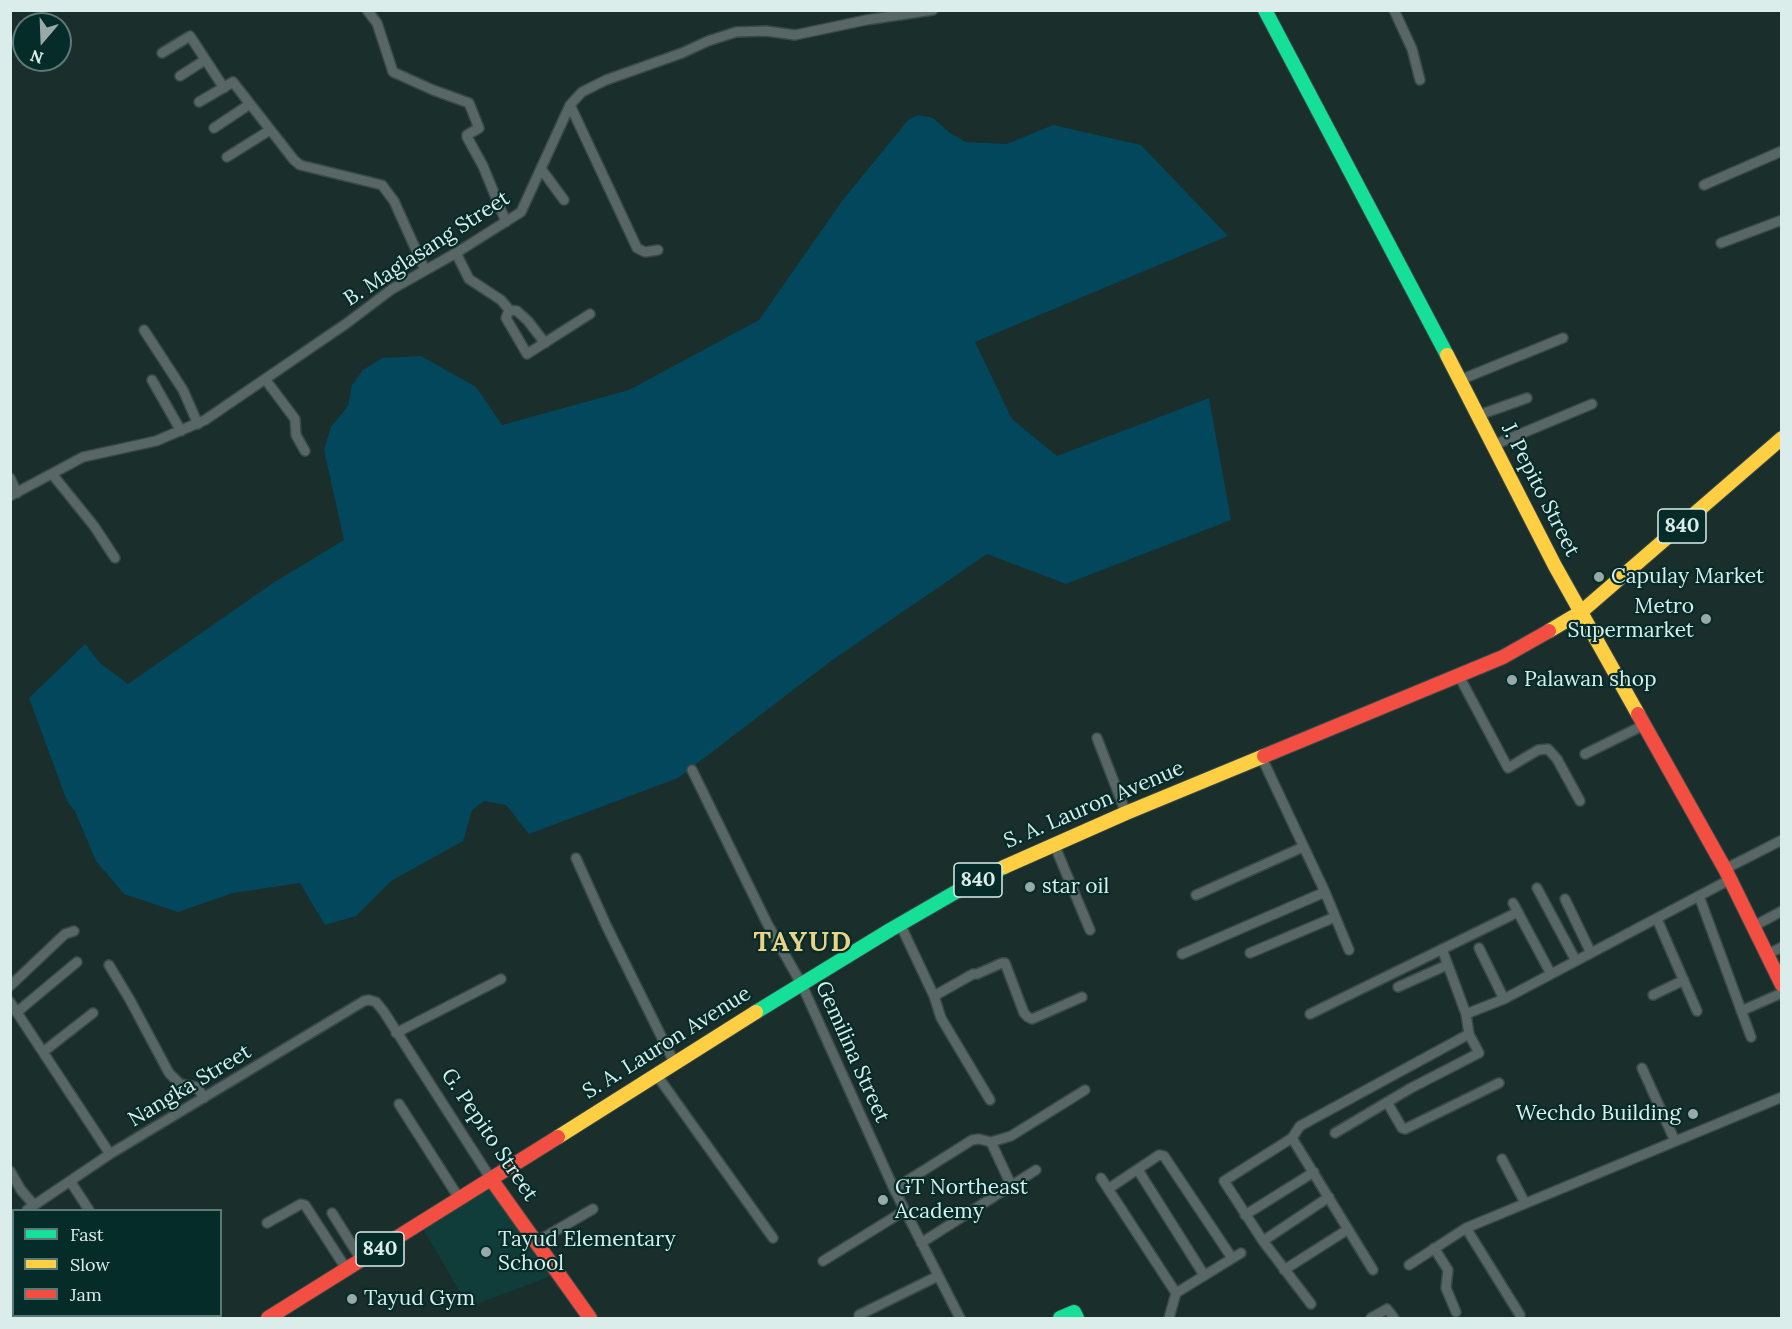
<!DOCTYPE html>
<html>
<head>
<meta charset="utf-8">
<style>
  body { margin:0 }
  #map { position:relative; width:1792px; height:1329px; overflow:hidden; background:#1a2e2c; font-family:Lora,serif }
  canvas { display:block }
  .frame { position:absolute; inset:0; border:12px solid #daedeb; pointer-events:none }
  .legend { position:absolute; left:12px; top:1209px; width:210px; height:108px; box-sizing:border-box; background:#062c29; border:2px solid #5b7977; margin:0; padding:8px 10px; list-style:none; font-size:18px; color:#daedeb }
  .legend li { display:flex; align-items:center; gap:12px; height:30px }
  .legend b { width:30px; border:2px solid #5b7977 }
  .north { position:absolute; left:12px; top:12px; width:60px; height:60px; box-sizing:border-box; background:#062c29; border:2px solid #5b7977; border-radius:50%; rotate:199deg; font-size:16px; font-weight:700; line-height:24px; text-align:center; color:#daedeb }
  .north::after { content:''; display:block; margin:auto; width:21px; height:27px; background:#97aaa8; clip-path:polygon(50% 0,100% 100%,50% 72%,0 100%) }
</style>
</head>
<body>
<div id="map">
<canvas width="1792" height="1329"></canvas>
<div class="frame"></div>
<ul class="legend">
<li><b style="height:8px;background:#16e098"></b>Fast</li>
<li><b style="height:8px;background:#ffcf43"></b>Slow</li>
<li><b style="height:8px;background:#f24e42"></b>Jam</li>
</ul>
<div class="north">N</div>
</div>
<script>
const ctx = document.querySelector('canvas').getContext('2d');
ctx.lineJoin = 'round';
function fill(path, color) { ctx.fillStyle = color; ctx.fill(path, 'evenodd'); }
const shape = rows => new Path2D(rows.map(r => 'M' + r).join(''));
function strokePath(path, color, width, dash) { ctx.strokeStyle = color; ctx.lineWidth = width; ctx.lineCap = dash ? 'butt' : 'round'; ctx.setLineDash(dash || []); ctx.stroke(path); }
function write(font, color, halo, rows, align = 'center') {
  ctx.font = font + ' Lora,serif'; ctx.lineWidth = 4.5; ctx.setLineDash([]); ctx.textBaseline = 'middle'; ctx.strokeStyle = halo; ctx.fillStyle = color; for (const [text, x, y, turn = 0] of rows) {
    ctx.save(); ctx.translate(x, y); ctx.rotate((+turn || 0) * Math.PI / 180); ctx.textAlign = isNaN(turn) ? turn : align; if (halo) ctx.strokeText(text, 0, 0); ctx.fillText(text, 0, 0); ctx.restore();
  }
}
const built = shape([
  [489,1186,551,1276,469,1307,423,1229]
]);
const water = shape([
  [918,115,933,118,950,133,966,142,1007,144,1053,125,1141,145,1228,236,975,342,1012,419,1057,456,1209,398,1231,520,1066,584,987,554,831,661,678,778,529,834,506,805,484,801,472,810,463,841,391,881,356,916,325,925,300,883,233,893,178,912,124,894,96,861,75,811,67,801,29,698,85,644,100,663,128,684,273,583,344,540,324,450,331,427,348,406,352,385,363,370,382,358,421,356,476,387,502,425,629,390,759,320,842,201,909,119]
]);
const street = shape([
  [367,10,377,23,393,72,433,90,469,103,479,128,467,135,467,137,483,166,506,222],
  [1394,10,1412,49,1420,80],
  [162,53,190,36,224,88],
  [180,76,205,60],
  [199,102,233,82,294,160,300,165,382,185,394,201,425,270],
  [570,105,637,248,645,252,658,250],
  [214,128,250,104],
  [227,157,270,130],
  [542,170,564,200],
  [1704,185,1782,151],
  [1721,243,1782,220],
  [456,253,469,279,501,300,507,307,509,310,506,318,527,354,590,314],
  [509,310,517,311,528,321,545,343],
  [144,330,183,390,198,424],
  [265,379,295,419,296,435,305,451],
  [152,380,181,431],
  [1460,380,1563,338],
  [1479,415,1527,398],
  [1494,445,1592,404],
  [52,474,94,526,115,558],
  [10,478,17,493],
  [10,496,83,457,156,441,205,420,347,323,392,289,456,253,521,212,570,105,582,92,606,80,682,53,708,41,736,32,766,31,795,35,866,20,933,10],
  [1459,676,1508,768,1538,750,1548,749,1557,759,1580,801],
  [1097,738,1126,813],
  [1585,754,1644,725],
  [1261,756,1325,892,1349,950],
  [692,770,767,923,802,985,894,1189,960,1318],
  [1054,844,1090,930],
  [576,858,607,927,674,1062],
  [1725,869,1782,840],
  [1537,888,1576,961],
  [1196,895,1303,847],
  [1699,896,1751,1037],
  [1565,899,1591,953],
  [1513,903,1551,974],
  [1657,919,1697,1011],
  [900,924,934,996,941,1018,990,1100],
  [1754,926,1782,911],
  [1479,948,1504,999],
  [1250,953,1335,917],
  [1182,954,1325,892],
  [1768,954,1782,947],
  [109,965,130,1000,169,1073,180,1084,197,1087,204,1098],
  [10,986,65,934,74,931],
  [1398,987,1447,965],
  [1653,995,1684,980],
  [934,996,973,974,977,974,1002,963,1005,963,1024,1013,1028,1017,1032,1019,1082,997],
  [10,1002,110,1154],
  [1741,1011,1782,993],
  [17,1012,77,962],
  [1310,1014,1518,912],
  [1466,1014,1504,999,1729,880],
  [396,1033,501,979],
  [43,1052,93,1013],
  [1642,1068,1675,1141],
  [656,1074,773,1238],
  [1387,1102,1402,1128,1405,1129,1499,1083],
  [399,1104,459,1198],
  [1335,1133,1411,1088,1479,1053,1469,1034,1466,1014,1442,949],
  [1292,1138,1373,1270],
  [991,1142,1012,1187],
  [1502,1159,1525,1203],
  [1138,1170,1204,1275],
  [10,1171,21,1190,34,1205],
  [1101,1178,1176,1293],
  [70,1181,89,1210],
  [894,1189,972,1140,979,1139,991,1142,1011,1136,1085,1090],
  [1108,1189,1159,1155,1164,1156,1232,1258],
  [27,1210,110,1154,364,1001,369,1000,376,1002,384,1012,491,1179],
  [332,1213,362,1261],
  [1245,1215,1314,1172],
  [10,1222,14,1220],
  [267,1223,301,1204,305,1205,347,1270],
  [1466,1228,1520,1315],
  [1263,1241,1329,1197],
  [536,1242,593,1209],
  [921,1243,1036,1170],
  [1434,1248,1448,1270,1446,1288,1456,1312],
  [823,1261,904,1211],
  [1409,1265,1466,1228,1782,1097],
  [1284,1270,1347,1230],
  [1311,1304,1263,1241,1224,1181,1292,1138,1300,1126,1469,1034],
  [10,1313,14,1318],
  [859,1315,938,1276],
  [160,1316,162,1318],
  [1169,1318,1176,1293,1241,1253],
  [1371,1318,1387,1309,1394,1318]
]);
const fast = shape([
  [1265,10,1447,355],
  [756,1012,890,930,961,889,1004,867],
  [1060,1318,1074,1312,1077,1318]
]);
const slow = shape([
  [1447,355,1555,566,1638,714],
  [1549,631,1581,612,1782,438],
  [1004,867,1126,813,1264,756],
  [558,1137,756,1012]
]);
const jam = shape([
  [1638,714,1725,869,1782,985],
  [1264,756,1503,657,1549,631],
  [491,1179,590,1318],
  [268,1318,558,1137]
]);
const markers = [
  [1599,577,6,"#97aaa8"],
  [1706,619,6,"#97aaa8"],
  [1512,680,6,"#97aaa8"],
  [1030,887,6,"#97aaa8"],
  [1693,1114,6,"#97aaa8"],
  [883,1200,6,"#97aaa8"],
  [486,1252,6,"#97aaa8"],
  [352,1299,6,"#97aaa8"]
];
const shields = [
  [1682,526,48],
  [978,880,48],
  [380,1249,48]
];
const shieldNames = [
  ["840",1682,526],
  ["840",978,880],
  ["840",380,1249]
];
const streetNames = [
  ["B. Maglasang Street",427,249,-33],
  ["J. Pepito Street",1540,490,63],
  ["S. A. Lauron Avenue",1094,805,-23],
  ["S. A. Lauron Avenue",667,1043,-32],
  ["Gemilina Street",852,1052,66],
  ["Nangka Street",190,1086,-31],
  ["G. Pepito Street",489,1135,56]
];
const poiNames = [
  ["Capulay Market",1611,577],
  ["Metro",1694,607,"right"],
  ["Supermarket",1694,631,"right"],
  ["Palawan shop",1524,680],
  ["star oil",1042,887],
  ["Wechdo Building",1681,1114,"right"],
  ["GT Northeast",895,1188],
  ["Academy",895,1212],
  ["Tayud Elementary",498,1240],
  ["School",498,1264],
  ["Tayud Gym",364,1299]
];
const districtNames = [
  ["TAYUD",803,943]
];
fill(built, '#103d39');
fill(water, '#02475b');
strokePath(street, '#394947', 12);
strokePath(fast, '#394947', 16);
strokePath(slow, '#394947', 16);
strokePath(jam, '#394947', 16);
strokePath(street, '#586665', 9);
strokePath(fast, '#16e098', 14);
strokePath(slow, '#ffcf43', 14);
strokePath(jam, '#f24e42', 14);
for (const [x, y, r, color] of markers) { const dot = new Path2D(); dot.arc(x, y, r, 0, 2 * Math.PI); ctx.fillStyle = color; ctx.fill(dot); strokePath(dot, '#062c29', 2); }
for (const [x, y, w] of shields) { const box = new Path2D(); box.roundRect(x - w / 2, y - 17, w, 34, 4.5); ctx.fillStyle = '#062c29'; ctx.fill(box); strokePath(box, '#daedeb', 1.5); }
write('bold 20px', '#daedeb', null, shieldNames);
write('21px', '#daedeb', '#062c29', streetNames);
write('21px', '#daedeb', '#062c29', poiNames, 'left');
ctx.letterSpacing = '1.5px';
write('bold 27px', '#ebd286', '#062c29', districtNames);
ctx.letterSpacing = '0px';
</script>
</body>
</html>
